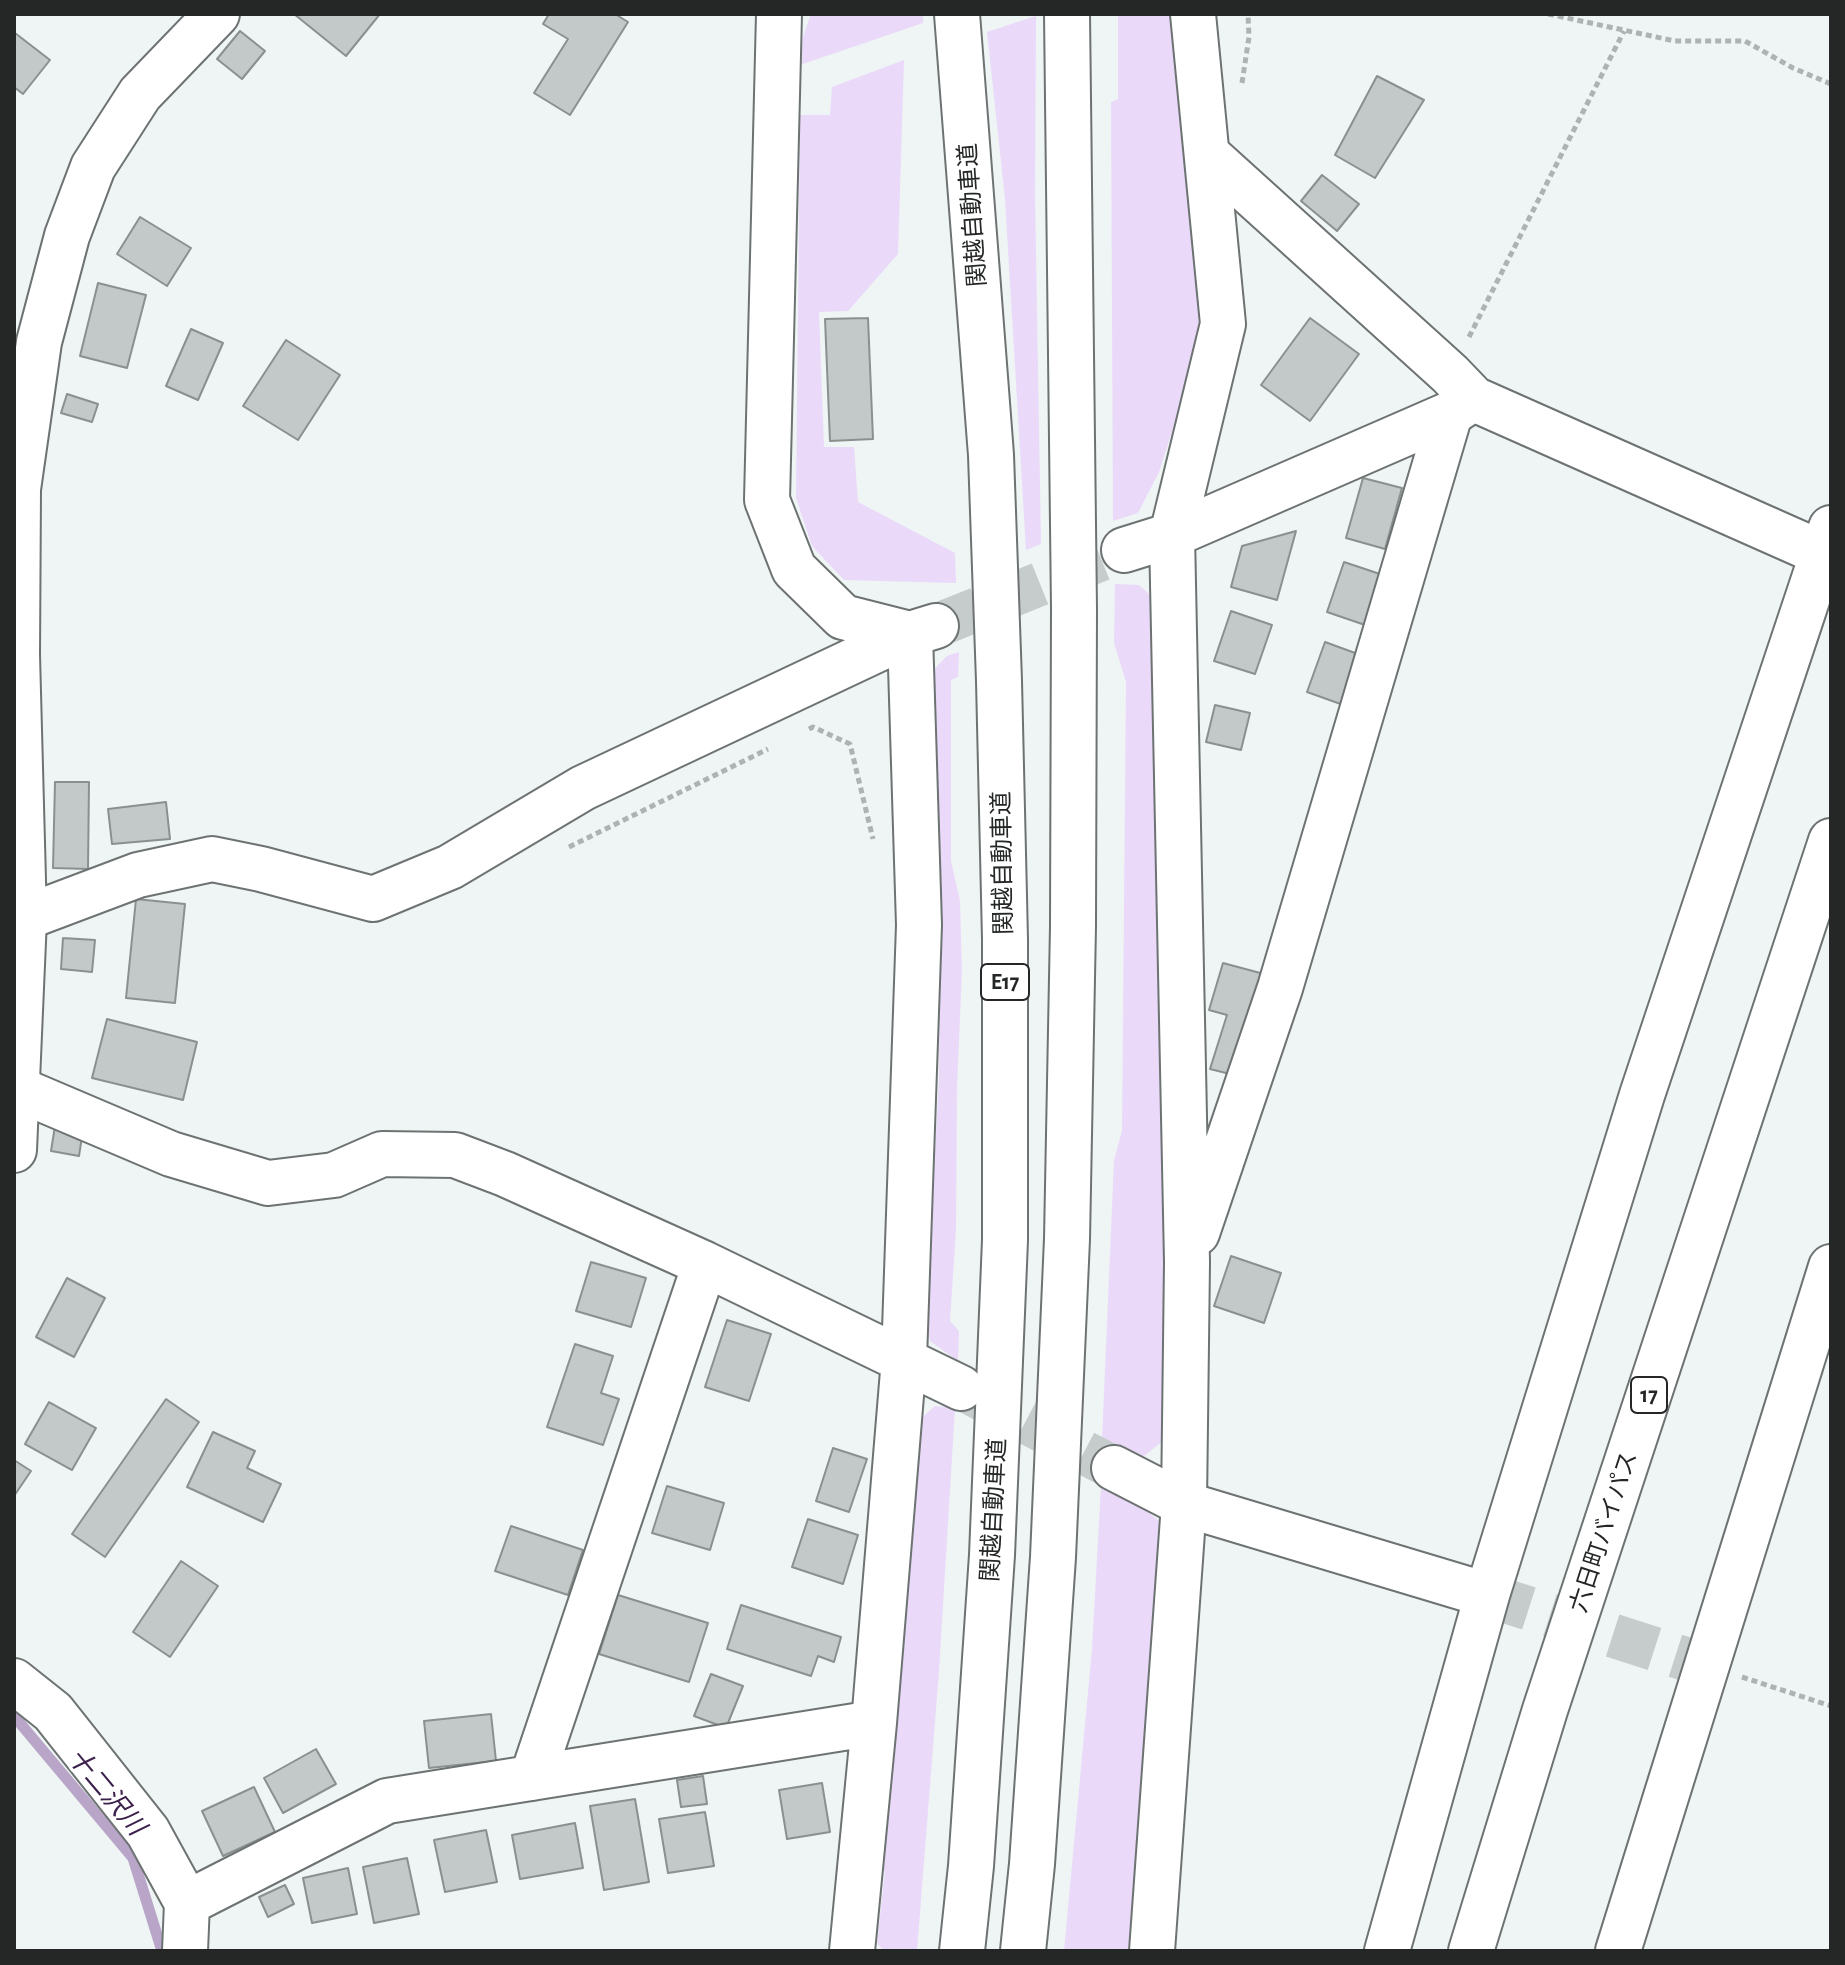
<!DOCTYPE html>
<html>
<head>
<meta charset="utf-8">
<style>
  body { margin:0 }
  #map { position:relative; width:1845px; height:1965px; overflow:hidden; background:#eef5f4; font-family:"Alegreya Sans",sans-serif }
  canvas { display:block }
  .frame { position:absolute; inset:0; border:16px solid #252727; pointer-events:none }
</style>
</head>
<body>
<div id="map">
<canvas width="1845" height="1965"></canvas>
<div class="frame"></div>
</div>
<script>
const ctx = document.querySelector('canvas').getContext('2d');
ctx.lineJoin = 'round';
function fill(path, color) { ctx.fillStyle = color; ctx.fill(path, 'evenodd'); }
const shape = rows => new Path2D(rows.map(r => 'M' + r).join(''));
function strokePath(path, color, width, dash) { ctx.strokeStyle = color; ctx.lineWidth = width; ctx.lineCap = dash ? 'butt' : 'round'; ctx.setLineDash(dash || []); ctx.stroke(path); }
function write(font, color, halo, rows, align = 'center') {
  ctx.font = font + ' "Alegreya Sans","Noto Sans JP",sans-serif'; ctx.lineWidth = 6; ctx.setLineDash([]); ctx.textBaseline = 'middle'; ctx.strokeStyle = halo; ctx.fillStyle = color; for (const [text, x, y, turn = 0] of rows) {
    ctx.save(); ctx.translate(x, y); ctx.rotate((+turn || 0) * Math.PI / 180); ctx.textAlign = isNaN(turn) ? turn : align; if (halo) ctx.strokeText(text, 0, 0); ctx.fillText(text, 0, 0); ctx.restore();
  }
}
const green = shape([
  [811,14,923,14,923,23,800,65,803,37],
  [1118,14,1171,14,1198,212,1208,320,1159,472,1138,513,1113,521,1111,102,1118,99],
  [1036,16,1035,195,1041,544,1026,550,1005,199,987,32],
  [904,60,898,254,848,311,819,312,824,447,854,447,858,502,955,553,956,583,844,580,812,546,796,498,800,115,830,115,832,87],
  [1115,584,1139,585,1149,594,1159,609,1169,1436,1143,1457,1129,1456,1102,1440,1114,1160,1122,1131,1126,682,1114,643],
  [959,652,958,677,951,680,951,861,960,901,962,970,957,1088,956,1229,950,1321,959,1331,958,1361,930,1341,926,1318,939,1078,940,926,929,680,937,666,947,656],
  [935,1406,955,1408,939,1671,917,1951,884,1951,877,1943,885,1871,880,1870,919,1420],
  [1101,1486,1134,1501,1163,1524,1140,1951,1064,1951,1092,1649]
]);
const stream = shape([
  [14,1716,133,1858,162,1951]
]);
const building = shape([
  [294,14,380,14,346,56,294,14],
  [549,14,615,14,628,22,570,115,534,93,568,39,543,24,549,14],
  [240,31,265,51,242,79,217,59,240,31],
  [15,33,50,60,23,94,14,87,15,33],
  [1377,76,1424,100,1375,178,1335,155,1377,76],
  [1322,175,1359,204,1337,231,1301,201,1322,175],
  [140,217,191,248,167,286,117,254,140,217],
  [98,283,146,295,127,368,80,356,98,283],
  [868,318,873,439,830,441,825,319,868,318],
  [1310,318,1359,354,1310,421,1261,385,1310,318],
  [191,329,223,343,198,400,166,386,191,329],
  [286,340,340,375,298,440,243,406,286,340],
  [67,394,98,404,92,422,61,413,67,394],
  [1363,478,1402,488,1385,549,1346,538,1363,478],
  [1296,531,1277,600,1231,587,1242,546,1296,531],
  [1344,562,1386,576,1368,626,1327,612,1344,562],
  [1231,611,1272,625,1255,674,1214,661,1231,611],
  [1325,642,1366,657,1349,707,1307,692,1325,642],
  [1215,705,1250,713,1241,750,1206,742,1215,705],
  [55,782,89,782,88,869,53,868,55,782],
  [166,802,170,839,112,844,108,809,166,802],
  [136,899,185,904,175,1003,126,998,136,899],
  [63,938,95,940,92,972,61,969,63,938],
  [1223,963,1264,974,1234,1075,1210,1069,1227,1015,1209,1010,1223,963],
  [107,1019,197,1042,183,1100,92,1078,107,1019],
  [55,1126,83,1130,79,1156,51,1151,55,1126],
  [1231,1256,1281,1273,1264,1323,1214,1306,1231,1256],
  [591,1262,646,1278,631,1327,576,1311,591,1262],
  [67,1278,105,1298,74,1357,36,1337,67,1278],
  [727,1320,771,1334,749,1401,705,1387,727,1320],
  [575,1344,613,1356,601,1393,619,1399,603,1445,547,1427,575,1344],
  [166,1399,199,1422,105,1557,72,1534,166,1399],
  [49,1402,96,1428,72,1470,25,1444,49,1402],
  [213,1432,255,1451,247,1468,281,1484,263,1522,187,1487,213,1432],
  [833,1448,867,1459,849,1512,816,1501,833,1448],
  [14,1460,31,1471,14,1496,14,1460],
  [667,1486,724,1503,710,1550,652,1533,667,1486],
  [808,1519,858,1535,843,1584,792,1567,808,1519],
  [511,1526,583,1550,568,1595,495,1571,511,1526],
  [181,1561,218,1586,170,1657,133,1632,181,1561],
  [618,1595,708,1623,689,1682,599,1654,618,1595],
  [741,1605,841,1637,834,1662,818,1656,811,1676,727,1649,741,1605],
  [711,1674,743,1686,726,1728,694,1716,711,1674],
  [491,1714,496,1761,429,1768,424,1721,491,1714],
  [316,1749,336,1784,283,1813,264,1778,316,1749],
  [703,1776,707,1804,681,1807,677,1780,703,1776],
  [822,1783,830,1832,787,1839,779,1790,822,1783],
  [254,1787,275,1832,223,1856,202,1811,254,1787],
  [635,1799,649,1882,604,1890,590,1806,635,1799],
  [705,1812,714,1866,668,1873,659,1819,705,1812],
  [575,1823,583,1868,520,1879,512,1835,575,1823],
  [486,1830,497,1882,445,1892,434,1840,486,1830],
  [407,1858,419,1914,374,1923,363,1867,407,1858],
  [348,1868,357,1914,312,1923,303,1878,348,1868],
  [285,1885,294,1904,268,1917,259,1897,285,1885]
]);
const minorTunnel = shape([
  [938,625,1124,550],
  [967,1391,1114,1468],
  [1487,1595,1707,1666]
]);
const path = shape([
  [1548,14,1675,41,1745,41,1793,68,1831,84],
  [1242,83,1249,37,1248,14],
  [1469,337,1624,31],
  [809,729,813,727,850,744,873,839],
  [569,847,768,749],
  [1742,1677,1831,1706]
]);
const minor = shape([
  [779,14,767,500,794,569,843,617,910,634],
  [1208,155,1450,374,1474,399,1821,553],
  [1124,550,1172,535,1450,414,1465,404],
  [24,918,138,875,212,859,261,869,373,899,450,867,583,788,910,634,936,626],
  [18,1089,171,1154,268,1183,334,1175,382,1154,455,1155,505,1174,705,1264,961,1388],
  [1197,1233,1280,988,1450,414],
  [1114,1468,1184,1504,1487,1595],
  [14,1681,53,1712,148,1832,187,1903,185,1951],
  [532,1778,705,1264],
  [187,1903,387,1801,874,1723],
  [852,1951,874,1723,904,1359,919,925,910,634],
  [1152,1951,1184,1504,1187,1262,1172,535,1223,324,1193,14],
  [1387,1951,1487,1595,1642,1095,1831,528],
  [1618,1951,1831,1267]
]);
const secondary = shape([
  [14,1150,24,918,17,655,18,489,39,342,67,236,93,167,140,94,217,14]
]);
const trunk = shape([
  [1471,1951,1545,1710,1831,841]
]);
const motorway = shape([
  [957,14,991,455,999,681,1005,939,1005,1240,992,1555,971,1866,962,1951],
  [1023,1951,1032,1864,1053,1557,1067,1239,1073,926,1074,609,1067,14]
]);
const shields = [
  [1005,982,48],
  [1649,1395,36]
];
const shieldNames = [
  ["E17",1005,982],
  ["17",1649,1395]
];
const streetNames = [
  ["関越自動車道",973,215,-94],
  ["関越自動車道",1003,863,-91],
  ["関越自動車道",994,1510,-87],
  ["六日町バイパス",1604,1532,-72]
];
const waterNames = [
  ["十二沢川",106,1792,50]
];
fill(green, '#ebd9fa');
strokePath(stream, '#b8a5c7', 11);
fill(building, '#c3c9c8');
strokePath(building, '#8a908f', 2);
strokePath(minorTunnel, '#c6cccb', 44, [44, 22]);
strokePath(minor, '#6d7372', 48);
strokePath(secondary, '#6d7372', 48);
strokePath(trunk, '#6d7372', 48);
strokePath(motorway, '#6d7372', 48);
strokePath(path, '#adb3b2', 5, [6, 4]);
strokePath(minor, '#fff', 44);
strokePath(secondary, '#fff', 44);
strokePath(trunk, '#fff', 44);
strokePath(motorway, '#fff', 44);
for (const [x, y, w] of shields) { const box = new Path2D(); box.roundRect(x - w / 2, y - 18, w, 36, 6); ctx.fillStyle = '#fff'; ctx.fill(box); strokePath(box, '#252727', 2); }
write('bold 22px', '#252727', null, shieldNames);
write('24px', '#252727', '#fff', streetNames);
write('italic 26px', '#3c214d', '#fff', waterNames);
</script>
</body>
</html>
